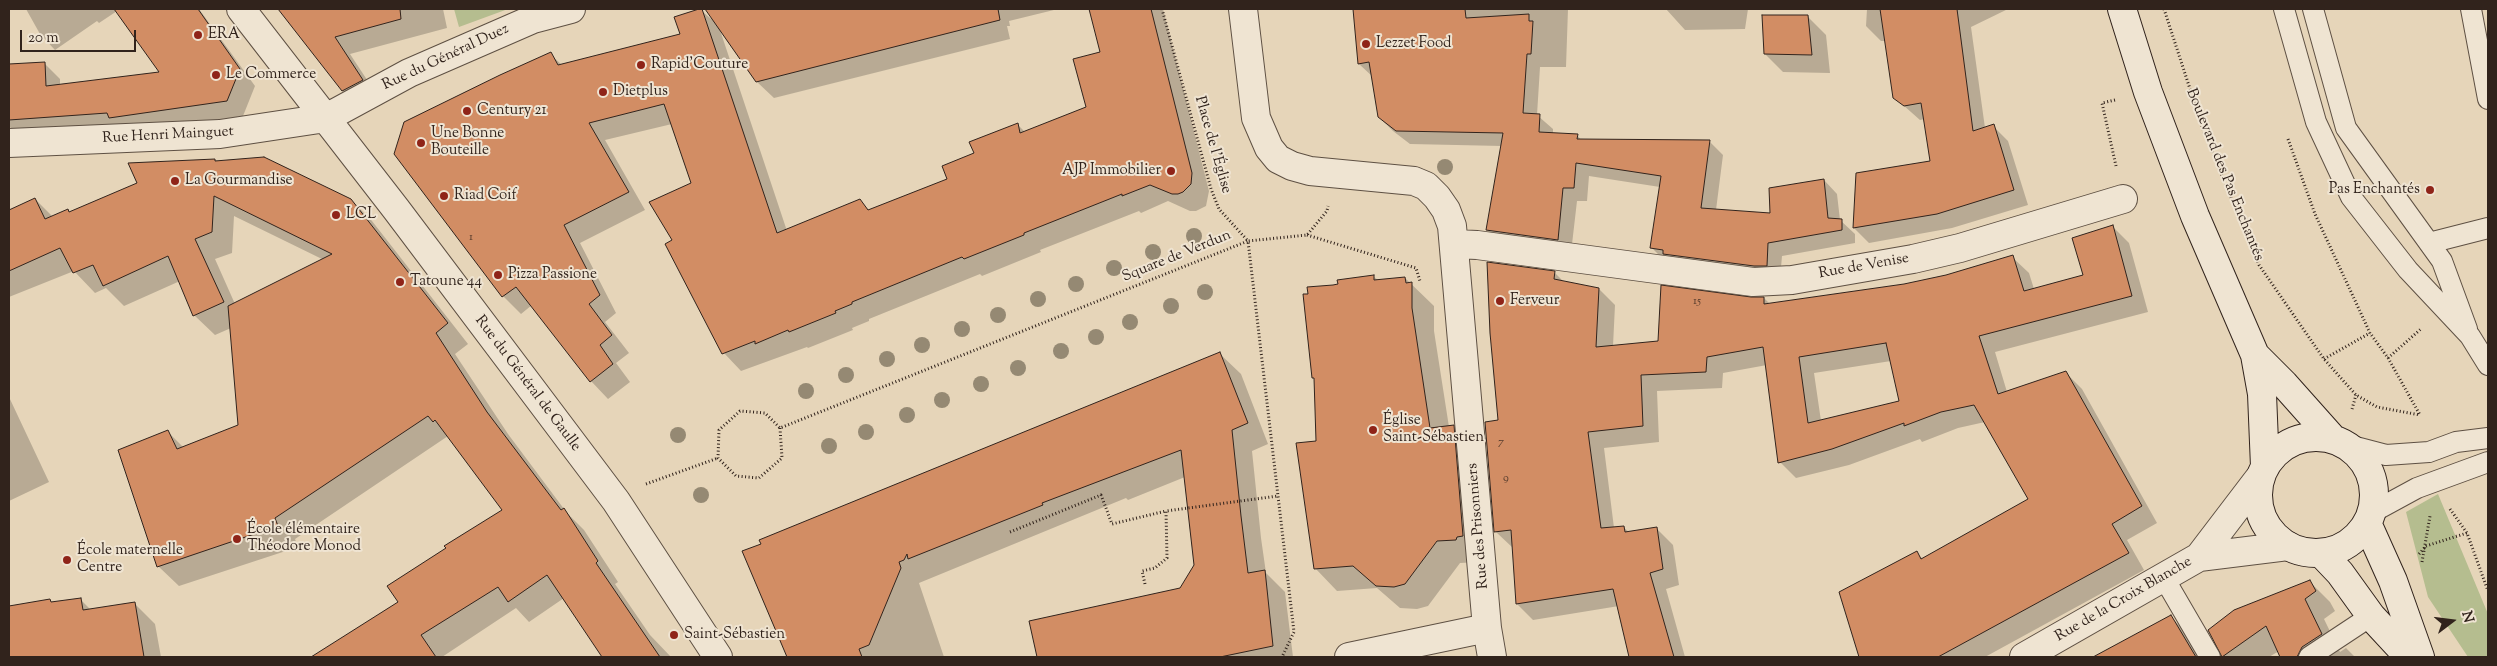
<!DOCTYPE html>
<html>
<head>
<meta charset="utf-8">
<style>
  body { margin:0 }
  #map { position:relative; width:2497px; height:666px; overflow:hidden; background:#e6d5b9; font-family:"Sorts Mill Goudy",serif }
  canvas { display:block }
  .frame { position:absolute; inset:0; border:10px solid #31231c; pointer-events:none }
  .north { position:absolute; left:2427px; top:596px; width:50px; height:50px; -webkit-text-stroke:4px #efe4d2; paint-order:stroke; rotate:75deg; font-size:14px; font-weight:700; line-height:20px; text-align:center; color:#31231c }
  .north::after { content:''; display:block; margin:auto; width:18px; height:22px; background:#31231c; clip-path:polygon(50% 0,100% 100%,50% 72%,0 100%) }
  .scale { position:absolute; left:20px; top:30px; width:116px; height:22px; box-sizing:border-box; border:2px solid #31231c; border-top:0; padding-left:6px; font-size:15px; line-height:18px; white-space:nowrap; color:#31231c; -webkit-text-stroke:4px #efe4d2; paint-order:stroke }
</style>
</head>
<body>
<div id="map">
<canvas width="2497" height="666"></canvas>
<div class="frame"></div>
<div class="north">N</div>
<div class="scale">20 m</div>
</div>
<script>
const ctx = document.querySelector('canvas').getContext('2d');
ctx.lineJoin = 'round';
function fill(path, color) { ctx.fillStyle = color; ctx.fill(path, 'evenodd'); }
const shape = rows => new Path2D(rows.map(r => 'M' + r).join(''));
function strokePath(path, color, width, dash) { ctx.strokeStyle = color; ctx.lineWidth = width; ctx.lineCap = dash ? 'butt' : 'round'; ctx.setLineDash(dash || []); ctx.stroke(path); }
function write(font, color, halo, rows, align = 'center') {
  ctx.font = font + ' "Sorts Mill Goudy",serif'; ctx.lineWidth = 4; ctx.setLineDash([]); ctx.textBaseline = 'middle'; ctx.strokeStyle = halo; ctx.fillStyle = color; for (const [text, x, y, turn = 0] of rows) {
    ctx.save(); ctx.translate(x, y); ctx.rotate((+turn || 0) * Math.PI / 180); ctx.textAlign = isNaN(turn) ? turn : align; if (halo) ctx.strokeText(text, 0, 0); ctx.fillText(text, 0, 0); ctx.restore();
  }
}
const green = shape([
  [454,9,508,9,459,27],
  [2438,494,2488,614,2488,657,2468,657,2428,597,2406,512]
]);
const shadow = shape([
  [26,9,199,9,255,86,243,116,126,133,19,136,9,126,9,65,44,63,60,79,60,86,161,73,117,11,99,23,97,21,55,50,40,34],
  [280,9,443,9,447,28,350,54,379,98,360,108,343,91],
  [710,9,1058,9,1009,21,1010,26,1007,26,1010,39,774,98,756,81,720,30,787,231,859,200,870,211,948,179,976,154,1017,124,1025,132,1087,108,1101,53,1090,9,1163,9,1209,191,1206,206,1196,211,1190,211,1168,201,1141,213,1139,211,1040,250,1041,252,982,276,980,274,869,319,869,321,852,328,853,330,808,348,807,347,741,371,724,353,674,240,693,184,672,124,605,140,645,210,580,243,616,313,605,322,629,353,616,363,630,382,608,399,591,381,532,305,521,314,503,296,396,154,550,54,562,65,681,35,702,11,717,24,707,10],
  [1354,9,1568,9,1566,67,1540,67,1537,115,1553,129,1553,134,1577,135,1582,141,1709,141,1723,155,1716,210,1772,215,1824,180,1837,194,1840,220,1855,234,1855,243,1782,256,1780,279,1665,261,1651,247,1660,187,1589,176,1587,201,1577,201,1571,253,1501,244,1487,230,1502,146,1410,144,1393,131,1379,117,1373,77,1359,64],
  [1666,9,1748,9,1745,29,1685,30],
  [1867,9,2008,9,1971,27,1985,128,1993,126,2008,141,2028,205,1952,228,1869,243,1854,228,1857,175,1931,162,1925,119,1920,120,1894,97,1886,41,1881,41,1866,26],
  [1807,16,1826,35,1830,73,1783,72,1765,54],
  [215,160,351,200,372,221,468,344,455,354,508,434,567,513,584,530,618,582,615,584,650,635,671,657,603,657,564,598,529,622,516,608,442,657,313,657,399,602,504,511,448,436,295,539,298,547,179,586,158,566,168,432,184,448,239,426,231,328,215,335,194,315,180,281,124,306,106,288,95,293,74,271,9,297,9,211,35,199,53,217,70,213],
  [234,216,324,260,235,304,215,259,232,253],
  [2113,227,2129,243,2148,312,1995,352,2007,392,2066,373,2082,389,2157,523,2127,540,2144,570,1985,657,1860,657,1841,593,1916,553,1923,559,2030,500,1985,422,1958,428,1922,442,1920,439,1849,465,1796,478,1780,462,1767,365,1723,373,1722,388,1657,391,1659,442,1604,448,1614,528,1623,527,1629,532,1657,529,1673,545,1679,585,1666,589,1685,657,1631,657,1619,606,1533,620,1517,604,1513,548,1496,532,1500,421,1554,272,1564,282,1599,289,1615,305,1613,346,1659,342,1751,299,1764,298,1770,304,1905,285,1947,276,2012,257,2029,273,2034,289,2084,276],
  [1891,361,1900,402,1821,421,1814,373],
  [1373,276,1379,281,1405,278,1434,306,1434,331,1449,427,1453,426,1476,449,1479,562,1460,563,1428,606,1417,609,1400,608,1377,588,1337,591,1315,568,1318,442,1315,380,1313,377,1339,285],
  [1220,354,1241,374,1268,444,1252,451,1261,538,1266,573,1285,592,1293,657,1038,657,1030,622,1181,589,1195,565,1185,477,1128,500,1126,498,919,583,944,657,787,657,743,552],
  [9,397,49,482,9,501],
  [2310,582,2330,602,2335,611,2324,619,2340,652,2346,648,2355,657,2281,657,2279,651,2269,657,2223,656],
  [80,599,91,610,135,604,155,624,161,657,9,657,9,608,50,601,52,604],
  [2171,617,2191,637,2202,657,2128,657,2139,651]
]);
const building = shape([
  [114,9,198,9,240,69,227,101,109,118,107,113,9,120,9,64,45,62,46,86,159,72,114,9],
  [278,9,400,9,401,19,335,37,363,80,342,91,278,9],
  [699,9,702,9,777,233,860,199,868,210,947,179,942,166,974,153,969,142,1018,123,1020,133,1086,107,1073,59,1100,52,1089,9,1151,9,1192,173,1191,184,1183,192,1178,194,1172,194,1150,185,1122,196,1122,194,1024,233,1024,235,964,259,962,257,852,302,852,304,835,311,836,313,789,332,788,330,755,344,755,341,722,354,665,244,672,240,649,202,691,183,664,104,589,123,629,192,564,225,600,295,589,304,612,335,600,345,613,364,590,382,516,287,502,297,394,154,404,122,500,75,551,52,558,65,680,34,674,17,699,9],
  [705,9,998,9,1000,20,756,82,705,9],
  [1353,9,1465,9,1466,18,1529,14,1529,21,1533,21,1531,54,1527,54,1523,113,1540,114,1539,132,1578,134,1577,139,1710,140,1701,208,1770,213,1769,188,1824,179,1828,218,1842,219,1842,230,1768,243,1767,266,1754,266,1663,254,1663,250,1650,248,1661,176,1576,163,1574,188,1563,188,1558,240,1486,230,1503,133,1396,131,1378,117,1369,62,1358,64,1353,9],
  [1880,9,1957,9,1973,131,1994,124,2014,190,1937,214,1853,228,1856,173,1930,161,1921,103,1904,106,1893,98,1880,9],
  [1762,15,1808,15,1812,55,1764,54,1762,15],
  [264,157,351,199,448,323,436,333,487,412,561,510,564,508,598,561,596,563,660,657,602,657,547,575,508,602,498,587,421,635,436,657,311,657,398,602,387,586,446,548,444,546,502,510,435,420,433,422,428,416,275,518,278,526,157,567,118,450,168,430,177,449,238,425,228,306,332,254,214,196,212,232,195,239,224,302,193,316,168,256,103,286,93,265,73,273,60,248,9,271,9,210,35,198,45,219,68,209,69,212,137,183,128,163,215,159,215,161,264,157],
  [2113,225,2132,296,1979,336,1998,394,2066,371,2142,506,2112,524,2129,553,1938,657,1859,657,1839,592,1917,551,1921,559,2028,499,1974,405,1941,412,1904,426,1904,423,1832,449,1778,463,1763,347,1707,357,1706,372,1641,375,1643,426,1588,432,1601,528,1624,526,1625,532,1657,527,1663,569,1650,573,1674,657,1629,657,1613,589,1516,604,1511,530,1494,532,1485,422,1498,420,1490,333,1487,262,1555,271,1554,279,1599,288,1596,347,1658,341,1661,285,1751,297,1764,297,1764,304,1904,284,1946,275,2013,255,2024,291,2083,275,2072,238,2113,225],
  [1886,343,1899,401,1808,423,1799,357,1886,343],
  [1374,275,1374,280,1405,277,1406,283,1412,282,1412,308,1430,428,1454,425,1463,536,1457,537,1456,540,1437,541,1405,584,1394,587,1376,586,1353,566,1314,569,1296,443,1316,441,1314,378,1312,378,1303,294,1308,294,1307,287,1333,285,1338,284,1337,280,1374,275],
  [1220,352,1248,423,1232,430,1241,516,1248,573,1265,570,1273,646,1220,657,1037,657,1029,621,1180,588,1194,565,1181,450,1042,503,1043,505,908,559,907,554,904,560,899,562,901,568,869,645,859,649,862,657,787,657,742,551,761,544,759,540,1220,352],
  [2310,580,2316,591,2305,599,2322,634,2302,647,2297,657,2280,657,2266,626,2222,657,2208,630,2234,610,2310,580],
  [81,598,83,610,135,602,144,657,9,657,9,606,50,599,51,602,81,598],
  [2171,615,2196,657,2093,657,2171,615]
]);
const path = shape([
  [1162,9,1211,189,1219,209,1248,241,1307,235,1327,211,1328,206],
  [2164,9,2204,132,2259,265,2324,359,2356,395,2377,407,2420,415],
  [2115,100,2102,103,2116,166],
  [2288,139,2315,214,2370,333,2388,358,2420,415],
  [1307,235,1416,268,1420,281],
  [2388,358,2422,328],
  [2324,359,2370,333],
  [2352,409,2356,395],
  [780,428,782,458,759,478,736,476,718,458,719,430,740,411,765,413,780,428,1248,241,1294,632,1282,657],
  [646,484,718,458],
  [2450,509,2467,533,2488,591],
  [1010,532,1101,495,1112,524,1166,511],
  [2419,554,2426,546,2467,533],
  [2422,562,2430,516],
  [1145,584,1142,571,1155,568,1167,558,1166,511,1278,496]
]);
const service = shape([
  [2284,9,2316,122,2351,197,2408,270,2470,336,2488,365],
  [2313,9,2346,128,2442,261,2467,329],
  [2471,9,2488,99],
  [2429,243,2488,228],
  [2344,444,2386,455,2429,452,2456,442,2488,438],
  [2371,513,2417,488,2488,462],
  [2164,578,2210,657],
  [2309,657,2371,616]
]);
const minor = shape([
  [1243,9,1256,118,1269,148,1278,159,1292,166,1310,171,1414,181,1426,186,1437,197,1446,210,1452,226,1487,628,1492,657],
  [1455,244,1477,245,1753,282,1792,280,1913,259,1960,248,2123,199],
  [2199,557,2260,477],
  [1349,657,1487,628],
  [2024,657,2199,557,2288,546]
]);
const tertiary = shape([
  [241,9,396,209,616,501,718,657],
  [9,143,220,134,326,118,409,73,533,19,571,9]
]);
const secondary = shape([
  [2122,9,2148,92,2195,216,2255,355,2262,394,2265,467],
  [2255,355,2284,384,2333,439],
  '2258 495a58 58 0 1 1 116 0a58 58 0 1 1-116 0Z',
  [2367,523,2393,581,2420,657],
  [2321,553,2340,573,2371,616,2409,657]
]);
const trees = [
  [1445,167],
  [1194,236],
  [1153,252],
  [1114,268],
  [1076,284],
  [1205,292],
  [1038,299],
  [1171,306],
  [998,315],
  [1130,322],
  [962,329],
  [1096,337],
  [922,345],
  [1061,351],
  [887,359],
  [1018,368],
  [846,375],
  [981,384],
  [806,391],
  [942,400],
  [907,415],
  [866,432],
  [678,435],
  [829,446],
  [701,495]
];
const markers = [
  [198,35,5,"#8f2418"],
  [1366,44,5,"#8f2418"],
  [641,65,5,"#8f2418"],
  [216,75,5,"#8f2418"],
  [603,92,5,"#8f2418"],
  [467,111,5,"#8f2418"],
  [421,143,5,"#8f2418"],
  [1171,171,5,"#8f2418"],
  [175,181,5,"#8f2418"],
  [2430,190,5,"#8f2418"],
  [444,196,5,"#8f2418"],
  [336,215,5,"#8f2418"],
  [498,275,5,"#8f2418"],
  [400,282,5,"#8f2418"],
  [1500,301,5,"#8f2418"],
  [1373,430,5,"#8f2418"],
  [237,539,5,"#8f2418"],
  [67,560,5,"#8f2418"],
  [674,635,5,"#8f2418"]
];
const numberNames = [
  ["1",471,238],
  ["15",1697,302],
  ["7",1501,443],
  ["9",1506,479]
];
const poiNames = [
  ["ERA",208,35],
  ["Lezzet Food",1376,44],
  ["Rapid'Couture",651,65],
  ["Le Commerce",226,75],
  ["Dietplus",613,92],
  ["Century 21",477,111],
  ["Une Bonne",431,134],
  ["Bouteille",431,151],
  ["AJP Immobilier",1161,171,"right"],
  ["La Gourmandise",185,181],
  ["Pas Enchantés",2420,190,"right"],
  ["Riad Coif",454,196],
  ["LCL",346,215],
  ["Pizza Passione",508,275],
  ["Tatoune 44",410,282],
  ["Ferveur",1510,301],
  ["Église",1383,421],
  ["Saint-Sébastien",1383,438],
  ["École élémentaire",247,530],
  ["Théodore Monod",247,547],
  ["École maternelle",77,551],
  ["Centre",77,568],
  ["Saint-Sébastien",684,635]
];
const streetNames = [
  ["Rue du Général Duez",446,58,-25],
  ["Rue Henri Mainguet",168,136,-3],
  ["Place de l'Église",1212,145,74],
  ["Boulevard des Pas Enchantés",2224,175,68],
  ["Square de Verdun",1177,257,-22],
  ["Rue de Venise",1864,267,-10],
  ["Rue du Général de Gaulle",527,384,53],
  ["Rue des Prisonniers",1479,526,-95],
  ["Rue de la Croix Blanche",2124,600,-30]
];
fill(green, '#b5bd8f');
fill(shadow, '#0003');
fill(building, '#d28d64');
strokePath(building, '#31231c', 1);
strokePath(service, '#5e5043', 22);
strokePath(minor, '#5e5043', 30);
strokePath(tertiary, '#5e5043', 30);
strokePath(secondary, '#31231c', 30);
strokePath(path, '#31231c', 3, [1, 2.5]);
strokePath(service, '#efe4d2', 20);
strokePath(minor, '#efe4d2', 28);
strokePath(tertiary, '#efe4d2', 28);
strokePath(secondary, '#efe4d2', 28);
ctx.fillStyle = '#958973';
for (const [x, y] of trees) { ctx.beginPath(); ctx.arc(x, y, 8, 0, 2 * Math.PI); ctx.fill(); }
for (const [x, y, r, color] of markers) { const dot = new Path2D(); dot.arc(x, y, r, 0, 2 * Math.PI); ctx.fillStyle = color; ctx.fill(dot); strokePath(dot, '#efe4d2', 2); }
write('12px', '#593e2e', null, numberNames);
write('15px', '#31231c', '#efe4d2', poiNames, 'left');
write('15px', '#31231c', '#efe4d2', streetNames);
</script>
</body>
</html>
